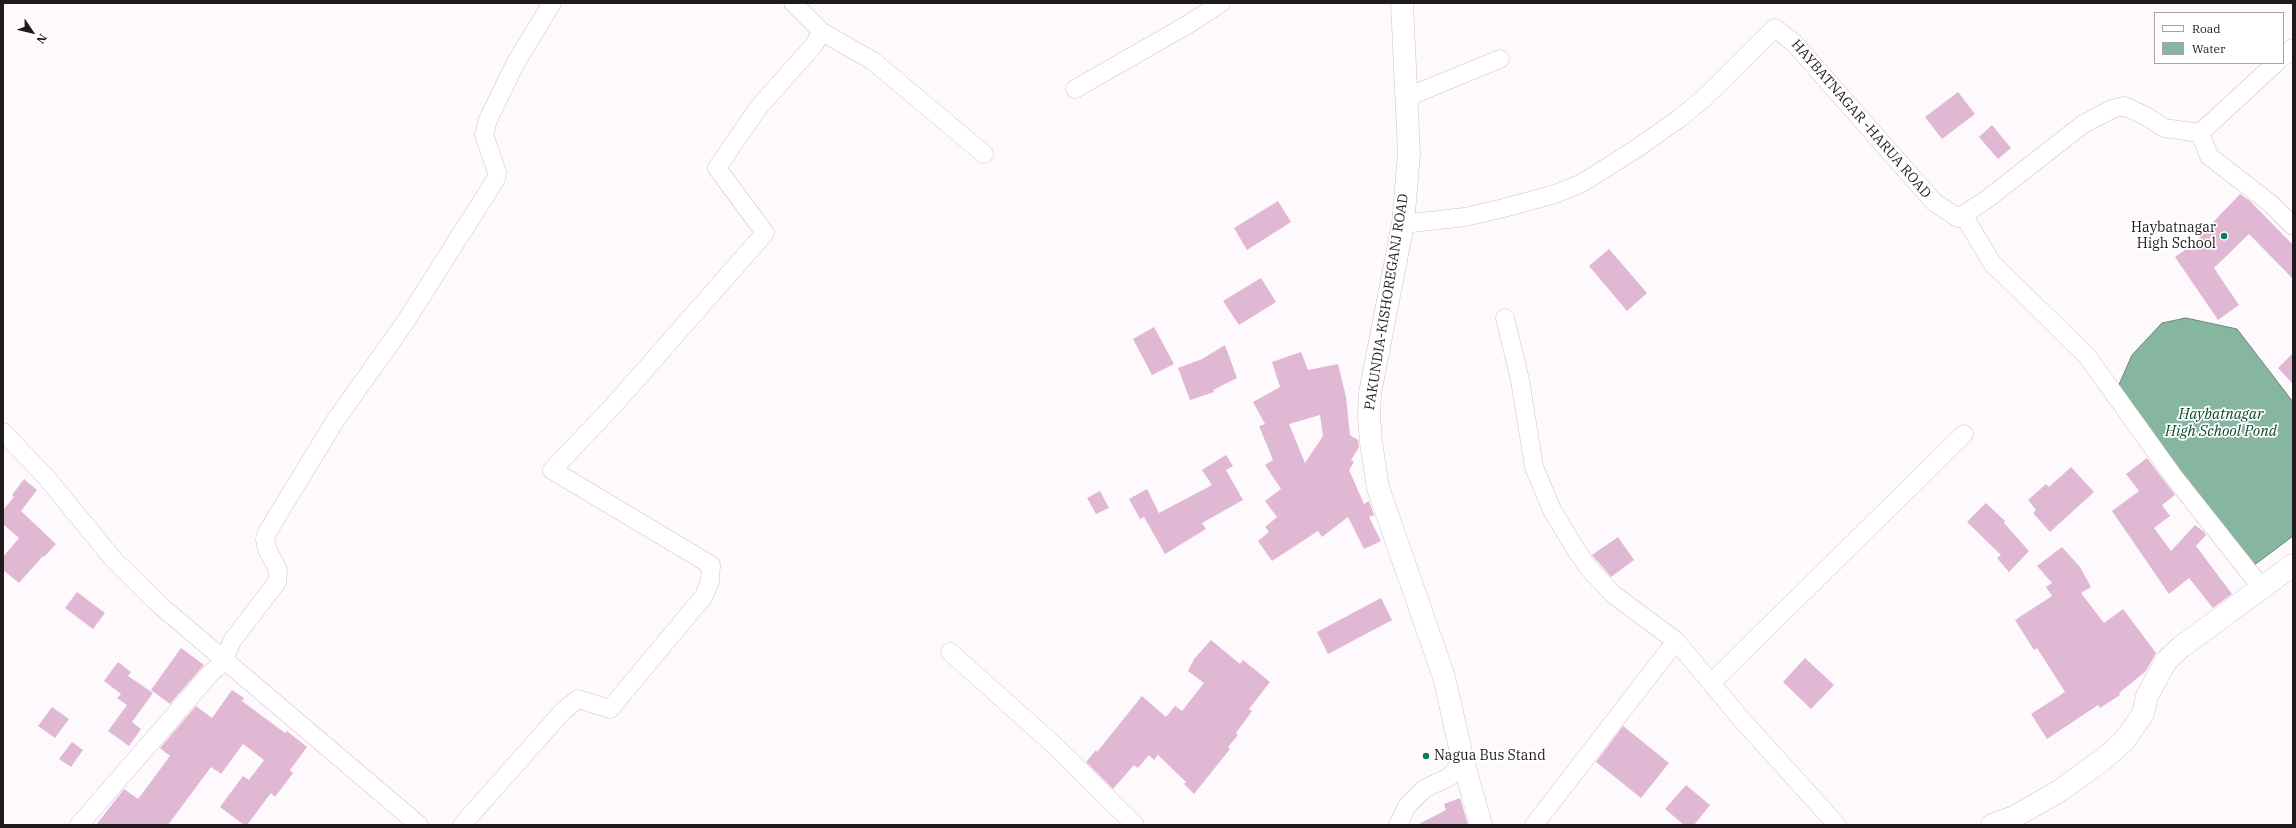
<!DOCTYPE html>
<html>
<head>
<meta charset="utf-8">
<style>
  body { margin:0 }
  #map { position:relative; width:2296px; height:828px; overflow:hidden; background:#fdf9fc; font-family:"IBM Plex Serif",serif }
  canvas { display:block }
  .frame { position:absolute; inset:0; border:4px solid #20191e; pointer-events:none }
  .legend { position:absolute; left:2154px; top:12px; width:130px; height:52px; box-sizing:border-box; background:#fff; border:1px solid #a6a3a5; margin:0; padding:5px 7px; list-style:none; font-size:12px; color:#20191e }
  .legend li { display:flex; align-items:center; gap:8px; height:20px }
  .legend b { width:20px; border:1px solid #a6a3a5 }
  .north { position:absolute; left:12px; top:12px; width:40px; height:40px; -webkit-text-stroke:3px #fff; paint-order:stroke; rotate:125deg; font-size:11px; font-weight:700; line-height:16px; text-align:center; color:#20191e }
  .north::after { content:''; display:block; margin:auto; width:14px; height:18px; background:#20191e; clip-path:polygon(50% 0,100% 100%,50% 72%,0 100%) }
</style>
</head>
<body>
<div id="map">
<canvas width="2296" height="828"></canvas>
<div class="frame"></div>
<ul class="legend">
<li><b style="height:5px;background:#fff"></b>Road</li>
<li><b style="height:11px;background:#87b6a0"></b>Water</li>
</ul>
<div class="north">N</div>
</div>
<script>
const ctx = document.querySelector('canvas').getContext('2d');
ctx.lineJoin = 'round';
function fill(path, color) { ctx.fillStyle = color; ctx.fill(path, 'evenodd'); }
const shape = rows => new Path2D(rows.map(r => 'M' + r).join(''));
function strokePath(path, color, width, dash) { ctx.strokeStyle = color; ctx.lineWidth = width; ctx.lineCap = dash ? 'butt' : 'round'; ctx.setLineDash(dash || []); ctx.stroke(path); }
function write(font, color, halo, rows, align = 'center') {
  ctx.font = font + ' "IBM Plex Serif",serif'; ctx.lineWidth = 3.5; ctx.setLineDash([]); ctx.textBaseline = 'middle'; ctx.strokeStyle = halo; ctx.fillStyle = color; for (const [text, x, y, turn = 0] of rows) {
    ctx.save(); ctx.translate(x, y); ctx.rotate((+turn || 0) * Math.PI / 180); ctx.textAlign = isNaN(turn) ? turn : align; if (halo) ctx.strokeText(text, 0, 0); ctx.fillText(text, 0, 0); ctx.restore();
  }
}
const water = shape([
  [2186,318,2237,329,2293,402,2293,536,2245,572,2114,396,2132,355,2162,323,2186,318]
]);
const building = shape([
  [1958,92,1975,114,1942,139,1925,117],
  [1992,125,2011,148,1998,159,1979,137],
  [2240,194,2250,201,2293,245,2293,279,2249,234,2214,268,2239,305,2218,320,2175,257,2201,239,2199,237],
  [1278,201,1291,222,1247,250,1234,228],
  [1609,249,1647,293,1627,311,1589,266],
  [1261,278,1276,302,1239,325,1223,301],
  [1154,327,1174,364,1152,375,1133,339],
  [1225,345,1237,378,1213,390,1214,392,1190,400,1178,368,1202,359],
  [1301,352,1308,370,1338,364,1346,397,1350,435,1358,440,1359,447,1351,460,1354,462,1349,470,1364,504,1369,501,1374,515,1369,517,1381,541,1364,549,1348,517,1322,537,1318,531,1272,561,1258,541,1269,532,1265,527,1277,517,1265,501,1281,489,1265,465,1273,460,1259,426,1265,424,1253,402,1280,387,1272,362],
  [1320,415,1323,436,1305,463,1289,424],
  [2293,353,2293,384,2278,368],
  [1226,455,1233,466,1226,470,1243,500,1202,523,1206,529,1165,554,1144,517,1140,519,1129,499,1147,489,1159,513,1212,485,1202,470],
  [2147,458,2175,495,2162,505,2170,516,2154,528,2171,551,2195,525,2205,533,2206,535,2196,546,2232,594,2213,608,2189,578,2169,594,2112,511,2139,491,2126,474],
  [2071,467,2094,492,2050,532,2033,513,2036,510,2028,500,2046,484,2049,487],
  [24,479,37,490,21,511,56,544,44,557,43,556,19,583,3,570,3,557,19,538,3,524,3,510,14,497,12,495],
  [1100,491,1109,508,1096,514,1087,498],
  [1986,503,2005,521,2004,523,2029,551,2009,572,1997,558,2001,555,1967,522],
  [1618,537,1634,560,1611,577,1592,555],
  [2062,547,2080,567,2091,587,2081,593,2104,623,2123,609,2156,653,2146,671,2119,693,2120,695,2100,708,2098,705,2047,739,2031,714,2065,692,2037,648,2034,650,2015,620,2052,596,2046,587,2052,583,2037,566],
  [77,592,105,613,93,629,65,608],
  [1381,598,1392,620,1328,654,1317,632],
  [1211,640,1240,664,1243,660,1270,682,1249,709,1252,711,1236,733,1238,735,1228,747,1230,749,1194,794,1184,784,1186,782,1158,755,1154,760,1149,755,1138,768,1134,765,1113,789,1086,762,1096,750,1097,752,1142,696,1166,717,1175,706,1182,711,1204,683,1188,671,1194,659],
  [181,648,204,665,170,704,151,690],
  [1805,658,1834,685,1811,709,1783,682],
  [118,662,131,672,128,676,153,693,132,722,141,729,129,746,108,731,127,705,117,698,121,694,104,681],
  [232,690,244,698,242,701,285,733,287,731,307,747,290,770,293,773,275,797,271,793,247,825,244,825,220,807,243,776,249,780,264,760,243,744,221,774,211,767,168,825,96,825,124,789,138,799,170,756,160,748,196,706,212,718],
  [52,707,69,719,55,738,38,726],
  [1623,726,1669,763,1641,798,1596,762],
  [72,742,83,750,71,767,59,759],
  [1686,785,1710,805,1694,825,1684,825,1665,809],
  [1460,798,1468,825,1417,825,1446,810,1444,804]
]);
const minor = shape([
  [793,3,822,32,873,61,984,154],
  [2283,57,2293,48],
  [1075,89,1187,25,1221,3],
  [1407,97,1500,59],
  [2200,133,2276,63],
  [1964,216,1992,263,2087,356,2174,477,2261,587],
  [1403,224,1465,217,1504,208,1555,194,1582,183,1636,149,1680,118,1704,98,1775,28,1794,43,1934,202,1958,218,1986,200,2082,125,2112,109,2124,106,2146,116,2164,128,2200,133,2209,156,2271,204,2293,226],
  [1505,318,1520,380,1534,467,1552,510,1578,553,1591,571,1614,595,1676,641,1742,720,1837,825],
  [3,432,46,477,114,560,162,607,419,825],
  [950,652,1053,744,1135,825],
  [1712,682,1964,434],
  [570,705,563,711,578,699,610,709,704,596,710,581,711,565,552,470,613,406,765,233,717,168,758,108,813,46,822,32],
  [79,825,210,674,224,661,232,641,277,582,278,570,267,549,265,539,268,531,335,421,404,324,496,179,497,172,484,135,488,120,515,64,552,3],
  [462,825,563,711],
  [1398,825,1407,806,1424,789,1449,777,1463,761],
  [1534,825,1676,641]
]);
const major = shape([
  [1402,3,1409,154,1403,224,1370,393,1369,416,1371,442,1378,488,1444,677,1463,761,1481,825],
  [1992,825,2014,817,2061,790,2105,758,2124,741,2143,714,2147,696,2166,661,2181,647,2293,565]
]);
const markers = [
  [2224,236,4,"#0b7c57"],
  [1426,756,4,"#0b7c57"]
];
const streetNames = [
  ["HAYBATNAGAR -HARUA ROAD",1861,119,49],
  ["PAKUNDIA-KISHOREGANJ ROAD",1387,302,-81]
];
const poiNames = [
  ["Haybatnagar",2216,228],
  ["High School",2216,244],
  ["Nagua Bus Stand",1434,756,"left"]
];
const waterNames = [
  ["Haybatnagar",2221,415],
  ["High School Pond",2221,432]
];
fill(water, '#87b6a0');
strokePath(water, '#688779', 1);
fill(building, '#e1b8d3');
strokePath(minor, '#d4bfcd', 19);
strokePath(major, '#d4bfcd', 23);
strokePath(minor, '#fff', 18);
strokePath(major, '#fff', 22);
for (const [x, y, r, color] of markers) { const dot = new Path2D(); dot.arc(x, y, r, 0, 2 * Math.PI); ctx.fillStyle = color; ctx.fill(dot); strokePath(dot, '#fff', 1.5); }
write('14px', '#20191e', '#fff', streetNames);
write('14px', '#20191e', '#fff', poiNames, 'right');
write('italic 15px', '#0a4832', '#fff', waterNames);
</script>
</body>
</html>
